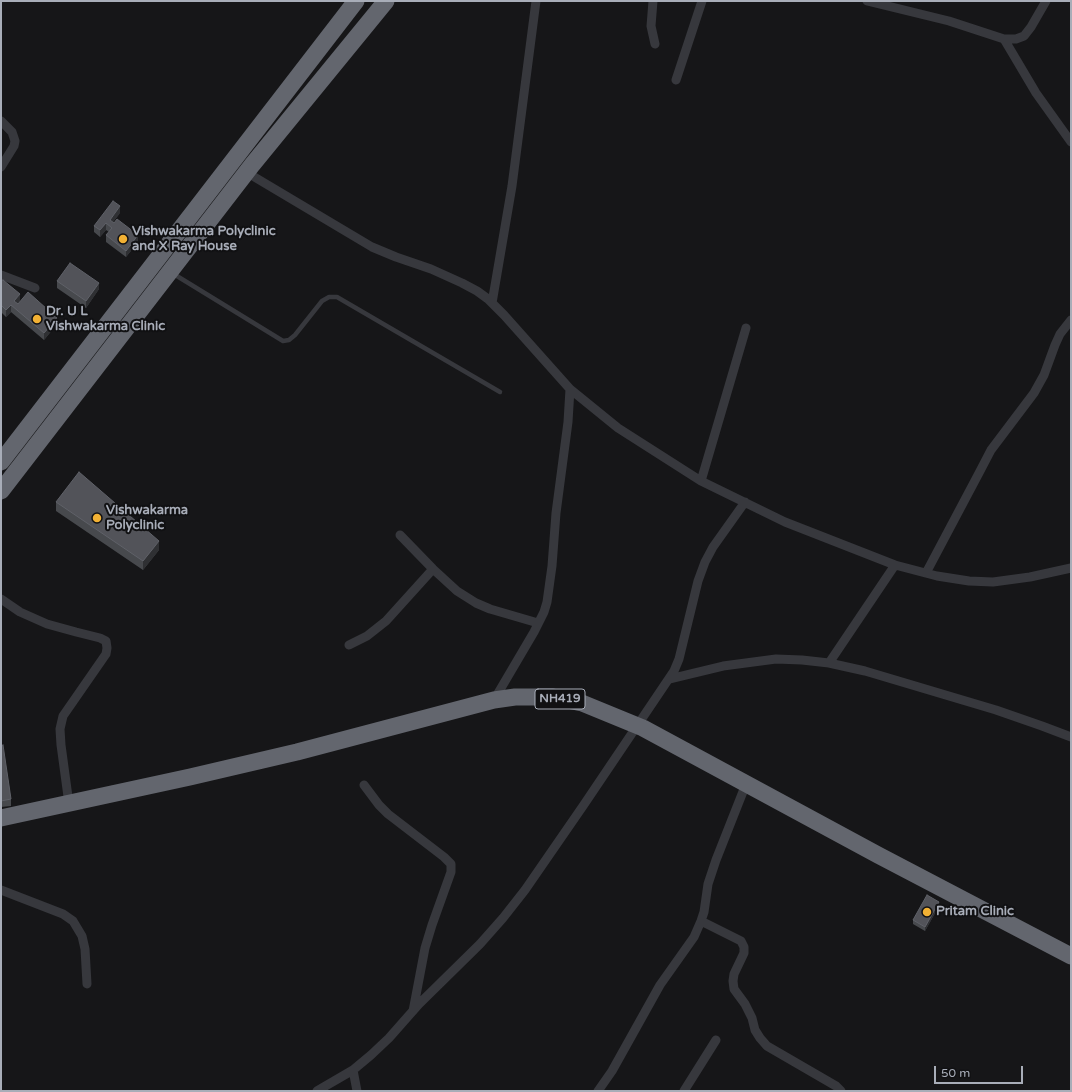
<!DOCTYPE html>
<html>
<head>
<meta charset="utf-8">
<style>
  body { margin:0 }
  #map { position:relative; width:1072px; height:1092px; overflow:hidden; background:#161618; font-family:"Varela Round",sans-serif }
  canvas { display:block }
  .frame { position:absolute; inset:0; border:2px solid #a8adb8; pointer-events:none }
  .scale { position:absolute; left:934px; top:1066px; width:89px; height:18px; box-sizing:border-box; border:2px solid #a8adb8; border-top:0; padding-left:5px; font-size:12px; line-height:14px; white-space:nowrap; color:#a8adb8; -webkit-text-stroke:3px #111113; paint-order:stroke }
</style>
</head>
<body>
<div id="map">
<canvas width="1072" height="1092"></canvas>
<div class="frame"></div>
<div class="scale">50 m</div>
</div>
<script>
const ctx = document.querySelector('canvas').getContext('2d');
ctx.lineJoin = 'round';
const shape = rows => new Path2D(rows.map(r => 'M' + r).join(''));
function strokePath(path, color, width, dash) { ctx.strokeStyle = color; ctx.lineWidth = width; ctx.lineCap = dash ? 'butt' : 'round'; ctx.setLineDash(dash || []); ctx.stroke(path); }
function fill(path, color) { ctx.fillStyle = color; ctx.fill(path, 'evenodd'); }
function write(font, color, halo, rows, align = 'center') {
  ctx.font = font + ' "Varela Round",sans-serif'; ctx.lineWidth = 4; ctx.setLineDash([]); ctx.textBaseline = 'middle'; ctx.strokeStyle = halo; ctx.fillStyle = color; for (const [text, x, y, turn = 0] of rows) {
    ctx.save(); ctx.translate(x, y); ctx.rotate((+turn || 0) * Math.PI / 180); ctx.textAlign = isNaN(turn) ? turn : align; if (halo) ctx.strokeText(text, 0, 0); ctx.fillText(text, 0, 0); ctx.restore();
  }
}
const lane = shape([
  [172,273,283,341,289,340,295,335,322,301,329,297,337,297,500,392]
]);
const street = shape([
  [653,1,651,26,655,44],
  [867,1,949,21,1004,39,1016,39,1024,36,1031,27,1046,1],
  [1004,39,1036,93,1071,142],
  [676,80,702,1],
  [1,121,12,132,15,141,14,146,1,167],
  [246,172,372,247,396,257,431,269,462,283,477,291,488,299,504,315,570,389,618,428,701,481,785,522,895,565,937,576,969,581,993,582,1030,577,1071,568],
  [1,275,35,288],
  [492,303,512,186,536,1],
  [701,481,746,328],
  [400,535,433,569,457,591,476,603,490,609,538,623],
  [926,573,979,473,991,450,1034,393,1044,375,1055,345,1060,334,1071,320],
  [1,599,20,612,47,624,76,632,100,638,106,641,107,648,106,654,63,716,60,729,61,745,69,804],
  [349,645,367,636,386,621,433,569],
  [829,663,895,565],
  [669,679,723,666,776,659,802,660,829,663,865,671,996,710,1042,726,1071,737],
  [494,700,534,632,544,612,547,602,552,566,556,513,568,422,570,389],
  [364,785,379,805,388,814,444,857,451,864,451,872,432,925,425,948,413,1011],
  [1,890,63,914,73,921,82,936,85,949,87,984],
  [701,921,741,941,744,947,744,953,734,974,733,981,734,989,745,1004,752,1018,755,1030,760,1038,767,1046,836,1086,841,1091],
  [353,1070,357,1091],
  [317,1091,353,1070,371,1055,389,1038,419,1004,480,944,503,918,525,890,583,806,674,671,679,659,698,581,705,562,713,547,745,502],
  [598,1091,612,1071,660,985,694,937,701,921,704,912,708,884,716,860,746,784],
  [684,1091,716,1040]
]);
const highway = shape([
  [1,462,356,1],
  [1,491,252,165,386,1],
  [1,818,190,777,297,752,494,700,515,697,553,697,582,703,643,728,878,855,1071,956]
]);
const wall = shape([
  [120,213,113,222,138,242,126,257,106,242,106,235,109,232,106,230,100,237,94,232,94,226],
  [1,281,20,301,17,304,57,324,44,340,11,312,6,317,1,312],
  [57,281,99,289,86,308,57,288],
  [56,502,159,550,143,570,56,511],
  [1,746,11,799,11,806,1,807],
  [939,906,925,931,913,924,913,920]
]);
const shadedWall = shape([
  [120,206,120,213,110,226,110,220],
  [106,223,106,230,100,237,100,230],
  [138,235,138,242,126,257,126,251],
  [99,283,99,289,86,308,86,301],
  [20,294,20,301,14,308,14,301],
  [11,305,11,312,6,317,6,310],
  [57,318,57,324,44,340,44,333],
  [159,541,159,550,143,570,143,561],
  [939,902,939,906,925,931,925,927]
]);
const building = shape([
  [113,201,120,206,110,220,114,223,117,219,138,235,126,251,106,235,112,228,106,223,100,230,94,226,113,201],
  [70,263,99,283,86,301,57,281,70,263],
  [3,280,20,294,14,301,18,304,28,292,57,318,44,333,11,305,6,310,1,305,1,281,3,280],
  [79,472,159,541,143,561,56,502,79,472],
  [3,745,11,799,1,801,1,746,3,745],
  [927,895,939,902,925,927,913,920,927,895]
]);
const markers = [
  [123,239,5,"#f2b134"],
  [37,319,5,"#f2b134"],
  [97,518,5,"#f2b134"],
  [927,912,5,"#f2b134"]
];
const shields = [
  [560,699,50]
];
const shieldNames = [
  ["NH419",560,699]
];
const poiNames = [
  ["Vishwakarma Polyclinic",132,232],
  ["and X Ray House",132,247],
  ["Dr. U L",46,312],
  ["Vishwakarma Clinic",46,327],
  ["Vishwakarma",106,511],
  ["Polyclinic",106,526],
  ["Pritam Clinic",936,912]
];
strokePath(lane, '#37383d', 4.5);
strokePath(street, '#37383d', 9);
strokePath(highway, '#63666e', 17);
fill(wall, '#47494d');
fill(shadedWall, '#2f3033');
fill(building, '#525359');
strokePath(building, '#5f6168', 1);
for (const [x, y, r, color] of markers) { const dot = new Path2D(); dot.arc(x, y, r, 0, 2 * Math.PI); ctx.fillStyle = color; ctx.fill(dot); strokePath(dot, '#111113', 1.5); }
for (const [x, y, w] of shields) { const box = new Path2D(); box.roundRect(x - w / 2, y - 10, w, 20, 3); ctx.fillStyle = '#111113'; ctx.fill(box); strokePath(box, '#a8adb8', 1); }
write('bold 12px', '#a8adb8', null, shieldNames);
write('bold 13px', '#a8adb8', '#111113', poiNames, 'left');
</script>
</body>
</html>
